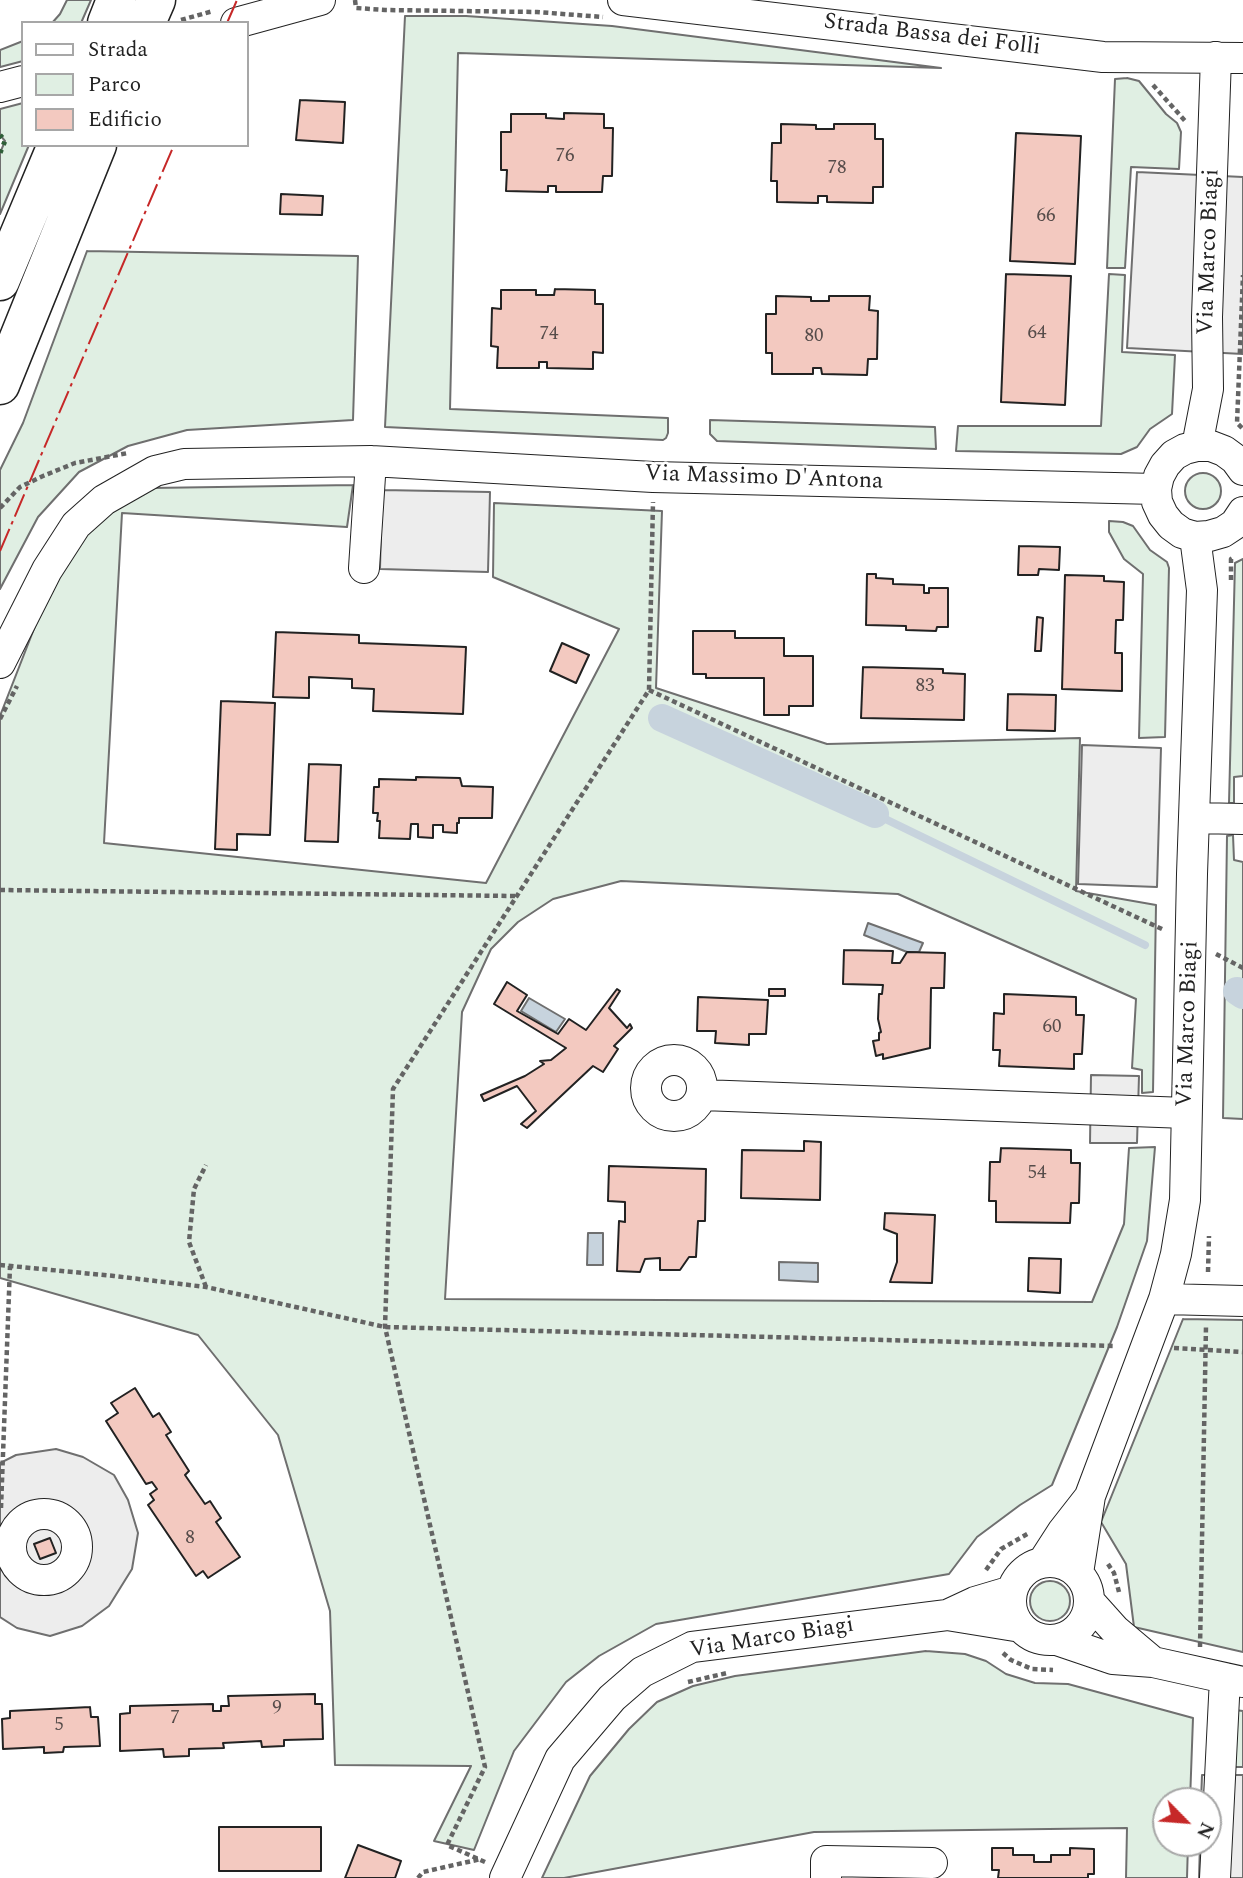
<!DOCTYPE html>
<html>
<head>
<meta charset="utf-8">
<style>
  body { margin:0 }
  #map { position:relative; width:1243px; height:1878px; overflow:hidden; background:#fff; font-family:Spectral,serif }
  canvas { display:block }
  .legend { position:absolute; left:21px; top:21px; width:228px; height:126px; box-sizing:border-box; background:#fff; border:2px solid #a7a7a7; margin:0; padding:9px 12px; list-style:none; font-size:21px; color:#222 }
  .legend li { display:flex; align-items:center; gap:14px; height:35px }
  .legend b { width:35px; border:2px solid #a7a7a7 }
  .north { position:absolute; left:1152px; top:1787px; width:70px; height:70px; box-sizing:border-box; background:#fff; border:2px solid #a7a7a7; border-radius:50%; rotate:115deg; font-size:19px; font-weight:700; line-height:28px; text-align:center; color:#222 }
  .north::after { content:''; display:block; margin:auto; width:24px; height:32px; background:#c62828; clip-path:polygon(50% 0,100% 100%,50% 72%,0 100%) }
</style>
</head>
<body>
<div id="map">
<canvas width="1243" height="1878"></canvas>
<ul class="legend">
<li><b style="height:9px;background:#fff"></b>Strada</li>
<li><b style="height:19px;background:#e0efe3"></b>Parco</li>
<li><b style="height:19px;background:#f3c9c0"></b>Edificio</li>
</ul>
<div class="north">N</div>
</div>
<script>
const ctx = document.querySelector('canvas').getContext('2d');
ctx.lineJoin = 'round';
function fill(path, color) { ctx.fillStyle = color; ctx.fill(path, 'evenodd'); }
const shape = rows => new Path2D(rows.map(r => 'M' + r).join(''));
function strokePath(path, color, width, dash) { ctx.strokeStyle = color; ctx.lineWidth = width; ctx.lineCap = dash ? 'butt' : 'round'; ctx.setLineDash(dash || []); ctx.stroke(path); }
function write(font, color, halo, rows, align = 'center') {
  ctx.font = font + ' Spectral,serif'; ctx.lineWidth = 5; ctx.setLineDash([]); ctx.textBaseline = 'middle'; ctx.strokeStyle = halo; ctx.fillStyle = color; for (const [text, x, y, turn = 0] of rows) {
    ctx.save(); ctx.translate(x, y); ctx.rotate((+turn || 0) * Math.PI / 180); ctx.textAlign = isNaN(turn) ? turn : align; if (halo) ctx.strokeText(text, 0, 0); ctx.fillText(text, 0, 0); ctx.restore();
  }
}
const green = shape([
  [67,0,91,0,81,23,52,23,60,14,67,0],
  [405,16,466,16,612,26,941,68,458,53,450,409,668,418,668,433,666,438,663,440,385,427,405,16],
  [23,41,23,61,0,67,0,50,23,41],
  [1127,78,1139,81,1166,114,1177,123,1181,132,1179,169,1131,167,1125,268,1107,268,1115,79,1127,78],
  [23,103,23,145,29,145,0,214,0,153,5,141,0,135,0,109,23,103],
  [87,251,358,256,353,420,187,430,128,446,79,472,38,517,0,589,0,470,23,423,87,251],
  [1109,274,1125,275,1122,352,1175,355,1172,414,1150,429,1137,447,1121,454,956,451,958,426,1101,426,1109,274],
  [710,420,935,427,936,449,717,441,710,434,710,420],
  '1185 491a18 18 0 1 1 36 0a18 18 0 1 1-36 0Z',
  [353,485,347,527,122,513,104,843,486,883,619,629,493,577,494,503,662,511,656,688,827,744,1080,738,1076,891,1156,905,1153,1092,1142,1093,1142,1070,1132,1068,1136,999,898,894,621,881,553,899,518,922,491,949,462,1012,445,1299,1092,1302,1124,1224,1129,1148,1155,1147,1147,1241,1117,1327,1052,1485,1020,1505,977,1537,949,1574,656,1624,599,1656,566,1682,514,1751,474,1850,434,1841,471,1766,335,1765,330,1611,278,1435,198,1335,0,1278,0,716,55,575,96,517,151,488,353,485],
  [1109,521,1123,522,1133,526,1150,550,1167,562,1169,568,1165,737,1139,738,1143,574,1124,559,1109,532,1109,521],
  [1243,559,1243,776,1234,777,1234,803,1229,803,1235,563,1243,559],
  [1233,835,1234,860,1243,862,1243,1119,1223,1118,1227,836,1233,835],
  [1183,1319,1243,1320,1243,1652,1134,1627,1126,1564,1101,1522,1183,1319],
  '1030 1601a20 20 0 1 1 40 0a20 20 0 1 1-40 0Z',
  [926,1651,965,1654,986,1661,1006,1674,1035,1683,1068,1684,1193,1718,1190,1801,1166,1801,1166,1843,1188,1843,1187,1878,1126,1878,1127,1828,814,1832,564,1878,542,1878,590,1776,629,1729,657,1702,693,1686,735,1676,926,1651],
  [1235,1710,1243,1711,1243,1767,1231,1767,1235,1710]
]);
const parking = shape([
  [1137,172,1243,177,1243,354,1127,348,1137,172],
  [382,490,490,492,488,572,380,569,382,490],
  [1082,745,1161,748,1157,887,1078,884,1082,745],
  [1091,1075,1139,1076,1137,1143,1090,1143,1091,1075],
  [56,1449,83,1457,114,1475,128,1500,138,1533,132,1569,109,1606,82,1626,50,1636,17,1628,0,1617,0,1463,16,1455,56,1449],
  [1202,1775,1243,1775,1243,1878,1199,1878,1200,1843,1208,1843,1208,1801,1201,1801,1202,1775]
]);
const water = shape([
  [868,923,923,943,919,952,907,952,864,935,868,923],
  [529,998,565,1019,556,1032,521,1011,529,998],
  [588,1233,603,1233,603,1265,587,1265,588,1233],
  [779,1262,818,1263,818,1282,779,1280,779,1262]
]);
const stream = shape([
  [875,814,1145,945]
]);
const canal = shape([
  [662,718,875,814],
  [1237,991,1243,995]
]);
const building = shape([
  [300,100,345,102,343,143,296,140,300,100],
  [564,113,604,114,604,128,613,128,612,176,603,176,602,192,556,192,556,186,548,186,548,192,506,191,507,170,501,170,501,132,511,132,511,114,546,114,546,118,564,119,564,113],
  [781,124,816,125,816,129,834,129,834,124,875,124,875,139,883,139,883,187,873,187,873,203,827,202,827,196,818,196,818,203,777,202,777,181,771,181,772,143,781,143,781,124],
  [1016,133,1081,136,1075,264,1010,261,1016,133],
  [281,194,323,196,322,215,280,214,281,194],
  [1006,274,1071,276,1065,405,1001,402,1006,274],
  [555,289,595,290,595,304,603,304,603,353,593,352,593,369,547,368,547,362,539,362,539,368,497,368,498,347,491,346,492,308,501,309,501,290,536,290,536,295,554,295,555,289],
  [776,296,811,297,811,301,829,301,829,296,870,296,869,310,878,311,877,359,868,359,867,375,822,374,821,368,813,368,813,374,772,374,772,353,766,353,766,314,776,314,776,296],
  [1019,546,1060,547,1059,570,1039,569,1038,575,1018,575,1019,546],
  [867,574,876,574,876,578,893,579,893,584,924,585,924,593,929,593,929,588,948,588,948,627,937,627,936,631,906,630,906,626,866,625,867,574],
  [1065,575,1104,576,1104,581,1124,582,1123,620,1116,620,1115,653,1122,653,1122,691,1062,689,1065,575],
  [1037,617,1043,618,1041,651,1035,651,1037,617],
  [693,631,735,631,735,638,784,638,784,656,813,656,813,706,789,706,789,715,764,715,764,678,706,678,706,674,693,674,693,631],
  [276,632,359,635,359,643,466,647,463,714,373,711,374,689,352,688,352,679,309,677,309,698,273,697,276,632],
  [562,643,589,655,576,683,550,671,562,643],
  [863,667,943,669,943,673,965,674,964,720,861,718,863,667],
  [1008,694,1056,695,1055,731,1007,730,1008,694],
  [221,701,275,703,270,835,237,834,237,850,215,849,221,701],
  [309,764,341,765,338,842,305,841,309,764],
  [416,777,460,778,462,786,493,787,492,818,459,818,459,823,457,823,457,833,443,832,443,825,433,825,433,838,418,837,418,824,411,824,410,839,379,838,380,821,377,821,378,813,373,813,374,787,379,787,379,779,416,780,416,777],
  [844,950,893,951,892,963,900,963,907,952,945,953,944,988,931,988,930,1048,883,1059,883,1054,876,1056,873,1041,879,1040,879,1033,881,1032,878,1019,879,994,882,994,883,985,843,984,844,950],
  [507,982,527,995,517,1011,558,1034,569,1019,586,1030,617,989,620,991,609,1008,627,1028,630,1024,632,1028,614,1046,618,1049,603,1072,593,1066,527,1128,521,1124,536,1111,517,1086,484,1101,481,1095,525,1076,544,1064,540,1061,551,1060,566,1048,494,1004,507,982],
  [769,989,785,989,785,996,769,996,769,989],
  [1004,994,1076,997,1076,1015,1084,1015,1082,1054,1074,1054,1074,1069,999,1066,1000,1050,993,1050,994,1013,1004,1014,1004,994],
  [698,997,768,1000,766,1034,749,1034,749,1045,715,1043,716,1031,697,1031,698,997],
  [804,1141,821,1142,820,1200,741,1198,742,1150,804,1151,804,1141],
  [1001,1148,1071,1150,1071,1163,1080,1163,1079,1203,1071,1203,1070,1223,996,1222,996,1201,989,1201,990,1162,1000,1162,1001,1148],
  [609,1166,706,1169,705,1221,698,1221,696,1257,689,1257,680,1270,660,1270,660,1258,645,1259,640,1272,617,1271,619,1221,625,1222,625,1202,608,1201,609,1166],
  [885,1213,935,1215,932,1283,890,1282,897,1262,897,1234,884,1229,885,1213],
  [1029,1258,1061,1259,1060,1293,1028,1291,1029,1258],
  [135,1388,153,1417,159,1413,171,1432,166,1435,189,1471,185,1475,205,1504,210,1501,221,1518,216,1522,240,1557,208,1578,203,1571,196,1576,148,1505,154,1500,150,1494,157,1489,152,1482,146,1484,106,1421,118,1413,111,1403,135,1388],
  [50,1538,56,1553,40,1559,34,1544,50,1538],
  [315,1694,315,1704,322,1704,323,1739,284,1740,284,1746,262,1747,261,1741,223,1743,224,1748,189,1749,189,1756,164,1757,163,1749,120,1751,120,1714,130,1713,130,1706,213,1704,213,1711,221,1711,221,1706,229,1706,228,1696,315,1694],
  [90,1707,91,1717,98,1717,100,1746,64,1747,63,1752,44,1753,44,1747,3,1749,2,1719,10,1718,10,1711,90,1707],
  [219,1827,321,1827,321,1871,219,1871,219,1827],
  [358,1845,401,1861,395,1878,345,1878,358,1845],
  [992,1848,1013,1848,1013,1855,1034,1855,1034,1862,1051,1862,1051,1855,1070,1855,1070,1848,1094,1849,1094,1874,1088,1874,1088,1878,998,1878,999,1870,992,1870,992,1848]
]);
const path = shape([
  [355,0,356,8,385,10,537,12,603,17],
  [181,20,213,11],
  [1153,85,1187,123],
  [1242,428,1237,423,1243,275],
  [0,508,20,487,43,476,75,463,128,453],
  [1231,580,1231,559,1233,558],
  [649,690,1164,930],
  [0,719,17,686],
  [0,890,516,896],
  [1216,954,1243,968],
  [0,1265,114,1276,206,1287,385,1327,1116,1346],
  [1208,1272,1209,1236],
  [206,1287,189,1242,194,1189,206,1165],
  [1174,1348,1243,1352],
  [1,1508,10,1266],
  [1108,1564,1114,1573,1119,1592],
  [986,1570,1001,1549,1029,1533],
  [1200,1647,1206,1326],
  [1003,1653,1011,1660,1032,1669,1053,1670],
  [688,1682,727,1673],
  [485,1862,447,1845,485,1767,385,1327,393,1089,649,690,653,502],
  [418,1878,423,1872,481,1859]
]);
const minor = shape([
  [623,0,1103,57,1243,58],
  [236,23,320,0],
  [0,87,23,81],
  [1197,446,1208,389,1207,317,1216,57],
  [1243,470,1235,459,1224,451,1211,446,1197,446,1185,449,1174,455,1165,465,1159,476,1156,489,1157,502,1163,515,1171,525,1182,533,1195,537,1209,536,1223,532,1235,524,1243,512],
  [364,568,371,461],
  [0,663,47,570,76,525,104,500,155,471,184,464,371,461,653,477,1156,489],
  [1195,818,1243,819],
  '646 1088a28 28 0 1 1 56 0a28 28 0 1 1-56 0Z',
  [702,1095,1186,1113],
  [1164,1299,1243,1301],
  '11 1547a33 33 0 1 1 66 0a33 33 0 1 1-66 0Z',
  '1011 1601a39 39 0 1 1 78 0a39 39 0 1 1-78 0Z',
  [1043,1562,1063,1531,1088,1499],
  [1078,1573,1090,1496,1164,1299,1176,1254,1185,1200,1192,874,1202,590,1195,537],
  [1089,1601,1115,1630,1153,1662],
  [947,1615,1021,1627],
  [1057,1640,1113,1659,1153,1662,1243,1682],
  [505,1878,560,1759,612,1698,642,1672,692,1647,947,1615,975,1602,1012,1591],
  [826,1878,826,1861,932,1863],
  [1215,1878,1225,1678]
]);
const highway = shape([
  [107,23,116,0],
  [146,23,156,0],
  [0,281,57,145],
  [0,385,97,145]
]);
const hedge = shape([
  [0,135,5,141,0,153]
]);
const power = shape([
  [227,23,237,0],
  [0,551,174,145]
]);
const numberNames = [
  ["76",565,157],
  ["78",837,169],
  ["66",1046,217],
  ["64",1037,334],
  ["74",549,335],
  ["80",814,337],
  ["83",925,687],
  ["60",1052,1028],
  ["54",1037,1174],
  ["8",190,1539],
  ["9",277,1709],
  ["7",175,1719],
  ["5",59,1726]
];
const streetNames = [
  ["Strada Bassa dei Folli",932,36,7],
  ["Via Marco Biagi",1210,252,-88],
  ["Via Massimo D'Antona",764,479,2],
  ["Via Marco Biagi",1189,1024,-88],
  ["Via Marco Biagi",772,1639,-9]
];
fill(green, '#e0efe3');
strokePath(green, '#6f6f6f', 2);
fill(parking, '#ededed');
strokePath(parking, '#6f6f6f', 2);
fill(water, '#c7d3dd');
strokePath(water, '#6f6f6f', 2);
strokePath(stream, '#c7d3dd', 8);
strokePath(canal, '#c7d3dd', 28);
fill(building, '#f3c9c0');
strokePath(building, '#222', 2);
strokePath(minor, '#222', 32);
strokePath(highway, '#222', 41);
strokePath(path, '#646464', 4.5, [5, 3.5]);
strokePath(minor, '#fff', 30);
strokePath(highway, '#fff', 38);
strokePath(hedge, '#2f5e38', 5, [3.5, 5]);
strokePath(power, '#c62828', 2, [24, 5, 3.5, 5]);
write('19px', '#564c4a', null, numberNames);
write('23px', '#222', '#fff', streetNames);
</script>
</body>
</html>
